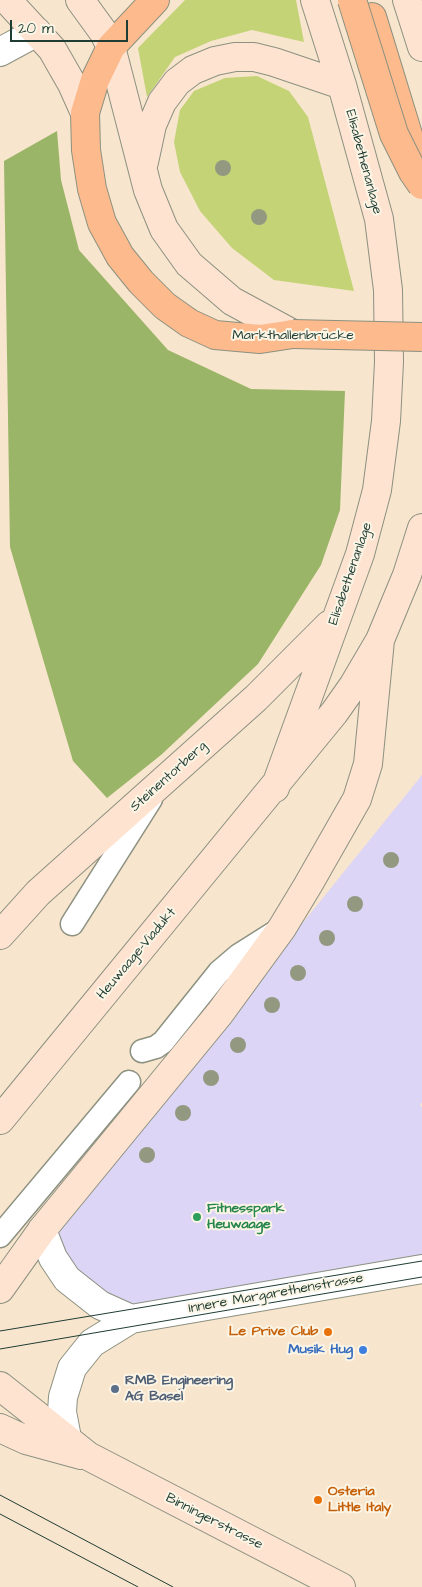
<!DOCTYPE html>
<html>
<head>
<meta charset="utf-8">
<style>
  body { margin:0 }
  #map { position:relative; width:422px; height:1587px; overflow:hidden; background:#f8e5cd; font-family:"Architects Daughter",sans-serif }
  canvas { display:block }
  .scale { position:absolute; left:10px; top:20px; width:118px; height:22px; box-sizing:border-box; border:2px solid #1f3d34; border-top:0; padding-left:6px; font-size:15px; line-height:18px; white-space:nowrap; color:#1f3d34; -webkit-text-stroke:4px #fcf5e5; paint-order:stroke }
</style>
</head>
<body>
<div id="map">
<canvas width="422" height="1587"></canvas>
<div class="scale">20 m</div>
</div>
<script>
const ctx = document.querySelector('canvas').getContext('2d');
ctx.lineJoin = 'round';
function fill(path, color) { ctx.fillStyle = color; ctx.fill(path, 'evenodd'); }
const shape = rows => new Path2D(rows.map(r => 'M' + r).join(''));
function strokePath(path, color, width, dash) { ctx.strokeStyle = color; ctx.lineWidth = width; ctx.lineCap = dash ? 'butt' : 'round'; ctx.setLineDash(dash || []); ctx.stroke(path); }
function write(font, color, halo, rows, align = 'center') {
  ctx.font = font + ' "Architects Daughter",sans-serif'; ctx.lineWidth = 4; ctx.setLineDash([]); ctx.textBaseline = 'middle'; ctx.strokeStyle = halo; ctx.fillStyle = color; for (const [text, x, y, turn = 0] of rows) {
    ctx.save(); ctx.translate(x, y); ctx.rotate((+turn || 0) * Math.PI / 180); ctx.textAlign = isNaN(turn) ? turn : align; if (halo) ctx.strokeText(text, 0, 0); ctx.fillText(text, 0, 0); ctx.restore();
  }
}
const built = shape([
  [422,775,422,1102,420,1106,422,1107,422,1274,133,1324,70,1271,55,1230]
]);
const green = shape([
  [185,0,296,0,304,42,252,30,211,41,175,57,147,97,138,48],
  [257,76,289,91,308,117,354,291,274,280,232,248,200,211,180,172,174,142,180,110,194,91,225,78]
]);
const forest = shape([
  [57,131,61,180,79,250,168,350,251,389,345,391,340,510,321,565,258,664,161,755,107,798,73,761,10,547,4,161]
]);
const lane = shape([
  [72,924,151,799],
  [142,1051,156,1047,163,1042,219,972,239,955,277,931],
  [0,1236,129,1082]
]);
const street = shape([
  [0,52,37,32],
  [42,1230,53,1258,67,1279,100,1305,131,1319],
  [67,1438,62,1412,63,1397,72,1368,92,1343,131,1319,422,1269]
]);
const secondary = shape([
  [7,0,52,49,72,84,85,113],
  [80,0,104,33,111,47,148,190,164,229,189,264,232,301,293,334],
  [407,0,422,47],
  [144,162,152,125,162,102,177,82,193,70,215,61,235,57,254,57,274,62,342,85],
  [275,788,360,554,377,490,386,421,389,362,388,290,379,219,342,85,315,0],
  [0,935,38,893,256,698,329,625],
  [0,1120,334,713,353,686,380,640,407,575,422,528],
  [0,1289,42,1230,220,1013,282,928,308,885,357,799,368,764,380,640],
  [0,1386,88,1456,341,1587],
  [0,1428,26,1440,81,1455]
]);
const primary = shape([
  [155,0,111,47,95,80,85,113,86,150,92,189,102,223,120,256,141,282,165,306,189,323,215,335,260,339,293,334],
  [372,17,414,154]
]);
const tram = shape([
  [0,1331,422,1261],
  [0,1349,422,1277],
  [0,1495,173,1587],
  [0,1514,138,1587]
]);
const primaryBridge = shape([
  [352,0,394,134,413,172,422,185],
  [293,334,422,337]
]);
const trees = [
  [223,168],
  [259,217],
  [391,860],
  [355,904],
  [327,938],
  [298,973],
  [272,1005],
  [238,1045],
  [211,1078],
  [183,1113],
  [147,1155]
];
const markers = [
  [197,1217,5,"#2e9e5b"],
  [328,1332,5,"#e8710a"],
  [363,1350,5,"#3f7fe0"],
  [115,1389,5,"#5c6f8a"],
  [318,1500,5,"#e8710a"]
];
const streetNames = [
  ["Elisabethenanlage",363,162,75],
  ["Markthallenbrücke",293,336],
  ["Elisabethenanlage",351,574,-71],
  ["Steinentorberg",169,777,-42],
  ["Heuwaage-Viadukt",137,954,-50],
  ["Innere Margarethenstrasse",276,1294,-10],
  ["Binningerstrasse",214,1522,27]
];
const leisureNames = [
  ["Fitnesspark",207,1209],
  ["Heuwaage",207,1225]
];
const foodNames = [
  ["Le Prive Club",318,1332],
  ["Osteria",328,1492,"left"],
  ["Little Italy",328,1508,"left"]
];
const shopNames = [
  ["Musik Hug",353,1350]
];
const serviceNames = [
  ["RMB Engineering",125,1381],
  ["AG Basel",125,1397]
];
fill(built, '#dcd5f6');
fill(green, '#c3d376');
fill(forest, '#9ab567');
strokePath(lane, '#8c9180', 25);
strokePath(street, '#8c9180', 30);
strokePath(secondary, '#8c9180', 30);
strokePath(primary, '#8c9180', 30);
strokePath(lane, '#fff', 22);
strokePath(street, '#fff', 28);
strokePath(secondary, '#fee3d1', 28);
strokePath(primary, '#fcba8d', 28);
strokePath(tram, '#1f3d34', 1);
strokePath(primaryBridge, '#8c9180', 30, []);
strokePath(primaryBridge, '#fcba8d', 28);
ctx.fillStyle = '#939980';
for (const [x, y] of trees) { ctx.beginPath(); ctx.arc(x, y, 8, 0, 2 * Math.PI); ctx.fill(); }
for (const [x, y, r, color] of markers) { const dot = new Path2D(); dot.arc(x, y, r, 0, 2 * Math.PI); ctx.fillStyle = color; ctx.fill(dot); strokePath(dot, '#fcf5e5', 2); }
write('14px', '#1f3d34', '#fcf5e5', streetNames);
write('bold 14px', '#27864d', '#fcf5e5', leisureNames, 'left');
write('bold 14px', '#c56008', '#fcf5e5', foodNames, 'right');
write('bold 14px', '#366cbe', '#fcf5e5', shopNames, 'right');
write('bold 14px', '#4e5e75', '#fcf5e5', serviceNames, 'left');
</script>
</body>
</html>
